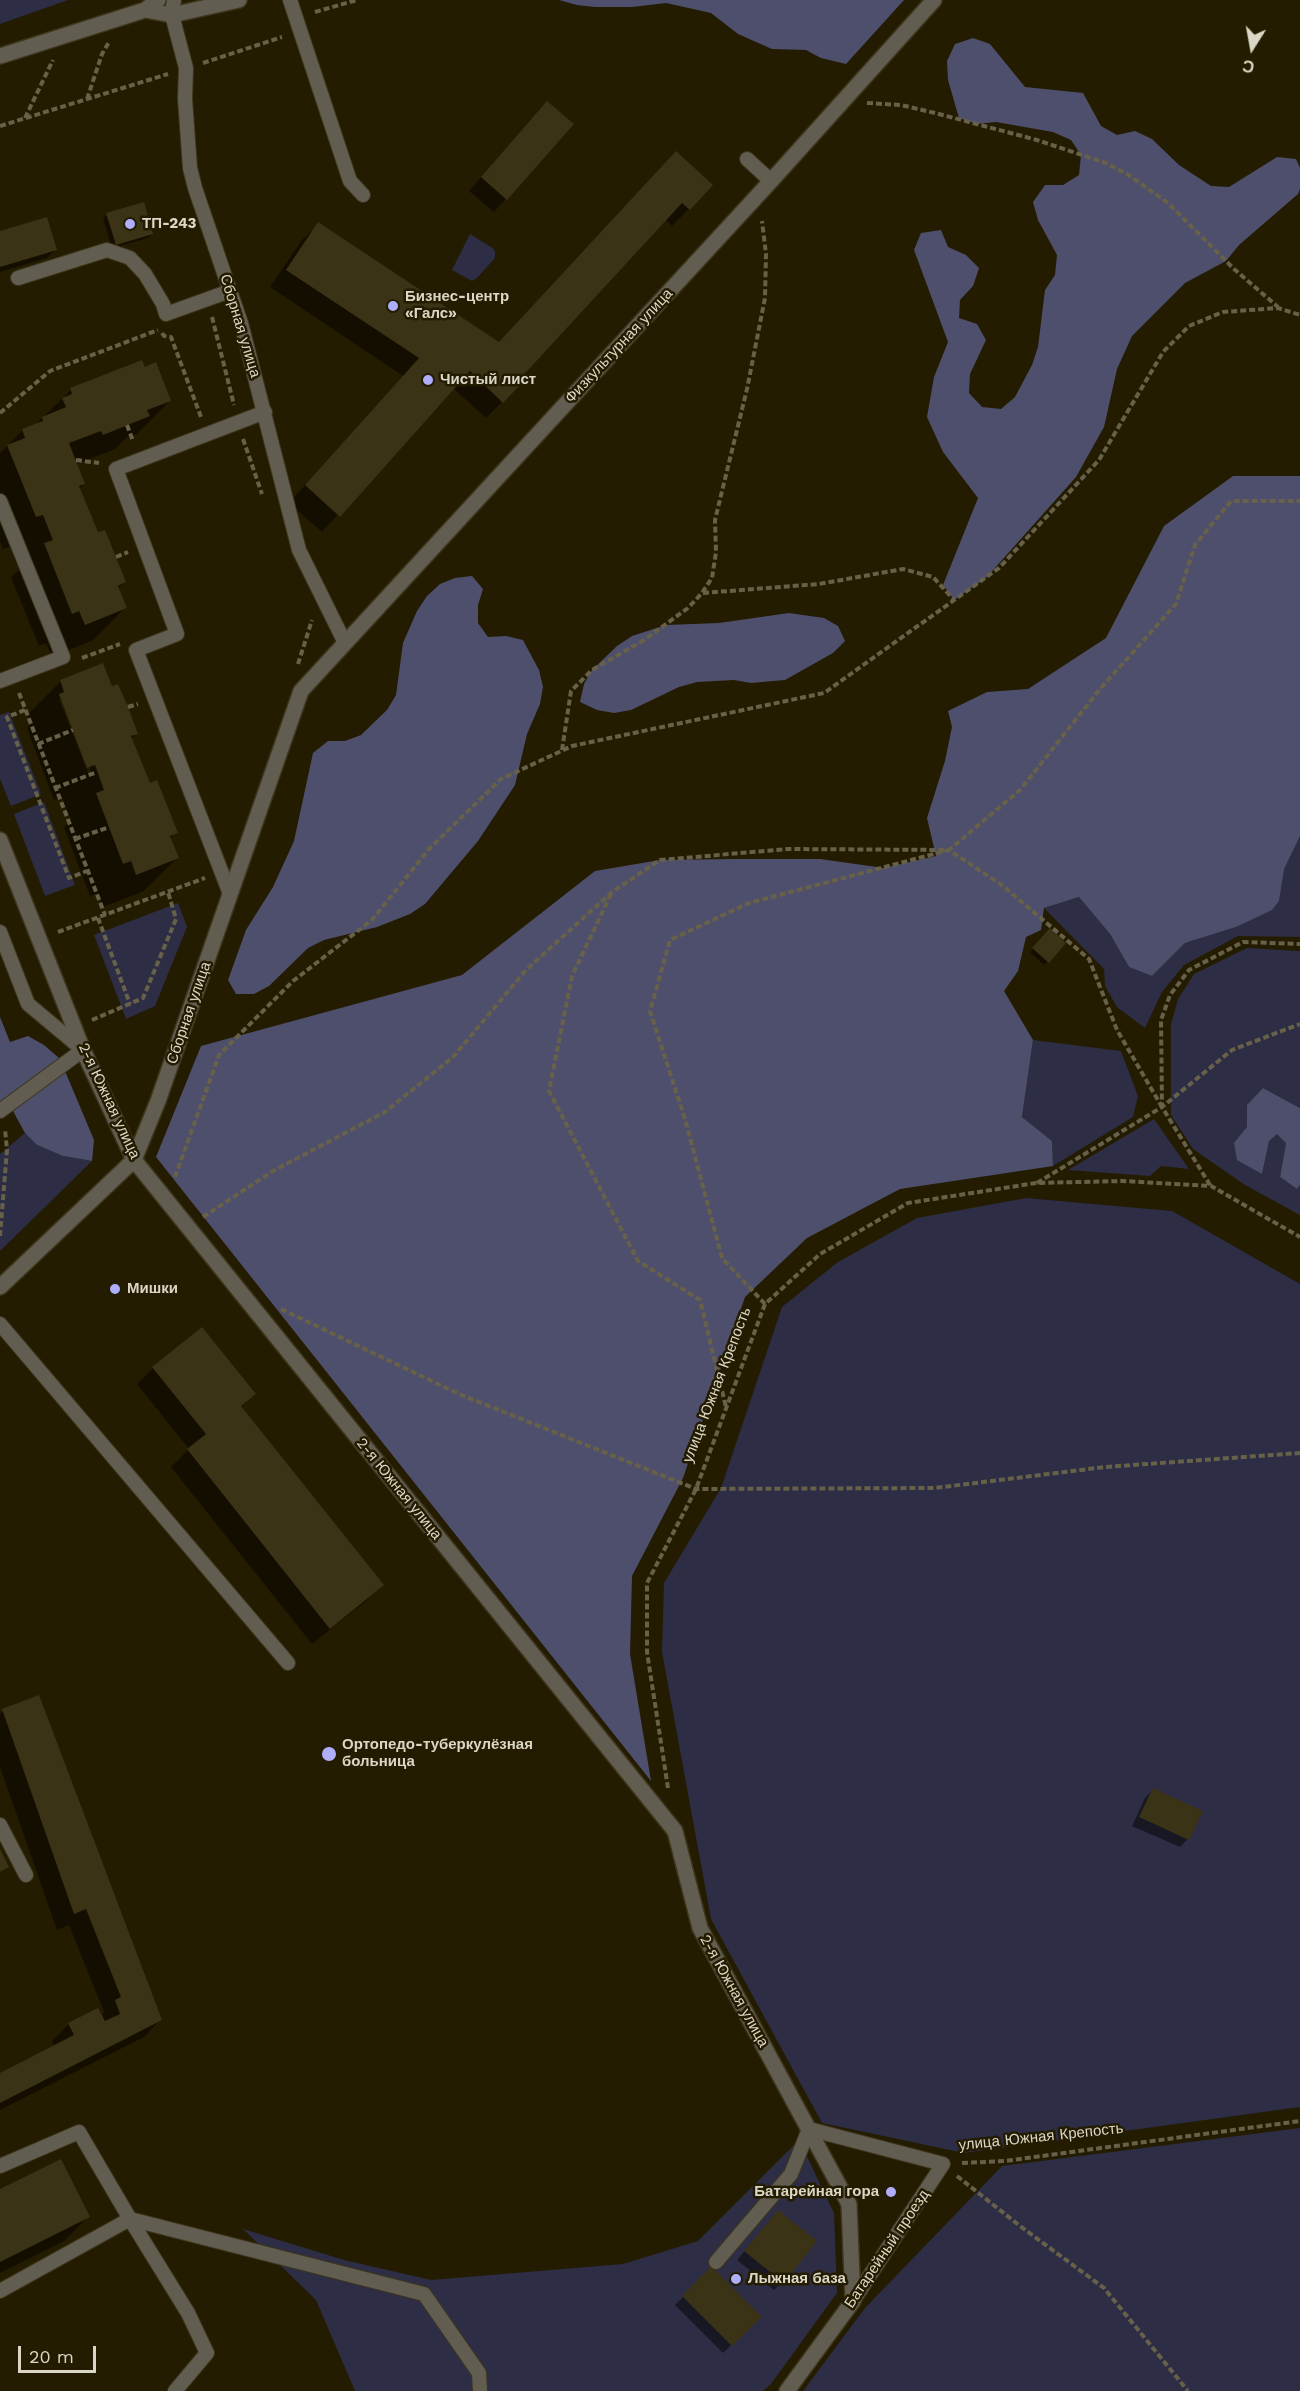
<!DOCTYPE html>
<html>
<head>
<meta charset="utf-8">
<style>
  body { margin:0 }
  #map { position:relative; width:1300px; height:2391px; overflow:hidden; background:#241c00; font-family:"Work Sans",sans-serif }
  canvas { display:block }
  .north { position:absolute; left:1222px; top:18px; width:60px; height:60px; -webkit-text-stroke:4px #241c00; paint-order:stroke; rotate:191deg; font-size:16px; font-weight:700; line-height:24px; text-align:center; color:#dbd7c6 }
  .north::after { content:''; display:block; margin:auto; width:21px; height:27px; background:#dbd7c6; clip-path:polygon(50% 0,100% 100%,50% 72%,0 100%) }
  .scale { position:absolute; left:18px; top:2346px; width:78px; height:27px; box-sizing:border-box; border:3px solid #dbd7c6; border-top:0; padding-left:8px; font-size:18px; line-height:21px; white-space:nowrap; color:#dbd7c6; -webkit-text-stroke:4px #241c00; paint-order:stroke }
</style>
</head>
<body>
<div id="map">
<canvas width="1300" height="2391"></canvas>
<div class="north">С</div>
<div class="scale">20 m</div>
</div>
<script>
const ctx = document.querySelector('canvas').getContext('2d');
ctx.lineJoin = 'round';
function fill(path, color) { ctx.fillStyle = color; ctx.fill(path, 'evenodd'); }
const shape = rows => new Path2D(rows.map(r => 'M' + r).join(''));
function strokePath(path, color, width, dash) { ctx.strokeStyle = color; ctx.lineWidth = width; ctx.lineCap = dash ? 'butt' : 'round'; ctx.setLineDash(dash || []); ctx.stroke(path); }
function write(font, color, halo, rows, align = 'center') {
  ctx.font = font + ' "Work Sans",sans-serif'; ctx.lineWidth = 5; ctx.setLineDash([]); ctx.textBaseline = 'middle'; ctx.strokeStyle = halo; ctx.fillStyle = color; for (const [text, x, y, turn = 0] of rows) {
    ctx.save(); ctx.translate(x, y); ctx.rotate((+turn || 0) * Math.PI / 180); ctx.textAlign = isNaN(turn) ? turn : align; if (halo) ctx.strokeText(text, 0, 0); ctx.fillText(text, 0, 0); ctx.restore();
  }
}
const green = shape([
  [0,0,68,0,0,24],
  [470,234,494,249,495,253,495,258,477,278,472,281,452,270],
  [9,712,41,794,11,806,0,779,0,715],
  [44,802,75,885,45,896,14,814],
  [1300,836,1300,937,1238,936,1184,965,1162,992,1145,1028,1117,1007,1105,986,1104,969,1044,908,1079,897,1110,934,1129,967,1152,976,1185,943,1236,927,1279,901,1283,869],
  [178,903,187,927,155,1006,126,1019,94,935],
  [1247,948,1300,951,1300,1108,1263,1088,1248,1105,1247,1127,1262,1173,1269,1141,1277,1133,1286,1143,1280,1177,1297,1189,1300,1185,1300,1215,1245,1185,1193,1149,1171,1115,1171,1024,1178,999,1194,974],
  [1033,1040,1121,1051,1138,1096,1133,1117,1053,1166,1052,1141,1022,1117],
  [1154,1119,1189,1169,1161,1166,1150,1176,1068,1170],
  [25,1133,37,1145,63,1156,92,1161,0,1251,0,1154],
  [1026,1198,1172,1211,1300,1284,1300,2107,964,2153,822,2123,711,1919,662,1652,664,1583,721,1488,782,1307,838,1262,917,1218],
  [1300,2128,1300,2391,803,2391,865,2308,1002,2166],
  [799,2140,834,2213,837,2293,771,2384,763,2391,355,2391,316,2300,243,2229,344,2260,431,2280,623,2264,698,2241]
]);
const forest = shape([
  [559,0,904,0,846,64,821,58,806,50,772,49,738,34,711,13,666,3,632,7,595,7,577,5],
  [973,38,990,44,1025,87,1083,93,1101,126,1117,135,1135,131,1152,139,1179,165,1211,186,1229,187,1277,157,1296,159,1300,168,1300,189,1298,194,1239,245,1226,261,1185,283,1132,336,1117,369,1104,427,1076,477,986,578,954,600,943,585,978,498,943,452,927,417,934,377,948,342,914,250,921,233,941,230,948,247,966,255,979,268,973,286,960,300,959,318,977,324,986,340,970,374,969,393,982,407,1001,409,1015,397,1032,365,1038,347,1045,290,1055,275,1057,255,1038,220,1033,202,1045,185,1063,185,1079,175,1081,155,1071,140,1053,132,996,122,977,124,959,118,948,80,947,61,955,44],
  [1233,476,1300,476,1300,836,1284,869,1279,901,1272,910,1236,927,1185,943,1152,976,1129,967,1110,934,1079,897,1044,908,1041,930,1026,937,1018,971,1004,991,1033,1040,1022,1117,1052,1141,1053,1166,900,1189,807,1238,745,1297,683,1478,632,1576,630,1654,651,1781,156,1157,201,1046,462,975,595,871,660,860,734,859,820,859,884,868,936,856,927,818,945,761,952,727,948,711,987,692,1028,689,1106,638,1164,526],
  [472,576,483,589,478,605,478,623,488,637,506,636,523,640,539,670,543,687,540,704,527,734,515,785,478,841,425,904,410,914,377,927,324,940,308,948,269,986,254,994,236,994,228,980,246,930,273,887,294,841,313,753,328,741,345,741,361,735,387,710,396,695,403,643,417,611,427,596,440,584,455,578],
  [789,613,824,618,838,626,845,641,833,653,785,680,751,683,734,680,697,682,679,687,631,710,614,713,597,710,580,702,584,684,592,670,617,646,632,636,666,625,719,623],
  [0,1017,10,1042,28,1036,44,1045,59,1058,0,1102],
  [65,1071,94,1140,92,1161,63,1156,37,1145,25,1133,13,1111],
  [1263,1088,1300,1108,1300,1185,1297,1189,1280,1177,1286,1143,1277,1134,1269,1141,1262,1174,1237,1160,1234,1143,1247,1127,1247,1105]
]);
const shadow = shape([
  [535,115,572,124,494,212,469,191],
  [659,170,689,209,672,226,665,219,516,381,502,402,486,418,453,388,322,532,289,503,403,376,270,287,302,240,319,224,499,344],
  [107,215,152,234,148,238,112,248,103,218],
  [0,232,55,250,47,258,0,272],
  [71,390,170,401,137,434,126,438,115,449,76,464,84,484,79,489,97,534,125,582,118,589,126,607,93,640,52,657,46,643,39,646,11,577,19,570,10,547,3,549,0,542,0,453,23,430,35,425],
  [61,681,112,688,136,734,131,739,149,785,176,832,170,839,177,858,144,891,103,907,98,893,90,896,64,827,71,820,62,797,54,800,27,728,31,724,28,714],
  [59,699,63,699,92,774,89,775],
  [1050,930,1064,943,1044,965,1030,952],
  [153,1368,254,1394,240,1408,382,1585,365,1602,312,1644,171,1467,189,1449,137,1384],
  [3,1711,160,2020,144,2037,0,2110,0,2075,55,2047,52,2041,69,2024,101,2016,104,2012,69,1925,57,1930,0,1767,0,1714],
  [1153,1790,1188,1839,1180,1847,1132,1826,1145,1798],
  [0,2191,88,2217,64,2241,0,2273],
  [778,2212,782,2282,774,2290,737,2260],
  [711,2269,760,2317,723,2353,675,2305]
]);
const building = shape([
  [547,101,574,124,507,200,481,177],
  [676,151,713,185,690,210,682,203,518,381,521,384,503,403,470,371,340,517,305,485,419,358,286,270,318,222,499,342],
  [144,202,153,234,116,245,106,213],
  [47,217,57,250,0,267,0,231],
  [142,360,145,367,156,362,171,401,147,410,150,416,103,435,101,431,69,443,85,484,79,486,98,532,105,530,126,582,118,586,127,608,85,625,79,611,72,614,44,543,53,540,43,515,36,517,7,445,25,438,22,429,43,421,42,417,66,407,62,398,72,394,70,388],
  [103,663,112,686,118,684,128,707,138,734,131,736,150,783,157,780,178,833,170,836,179,858,136,875,131,861,123,864,96,793,104,790,95,765,87,768,59,694,64,692,60,680],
  [1050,928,1066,943,1049,963,1032,948],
  [202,1327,256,1394,241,1406,384,1585,330,1629,187,1449,206,1434,152,1367],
  [39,1695,162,2020,0,2103,0,2073,74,2035,68,2023,98,2008,105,2021,120,2014,115,2000,121,1997,86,1909,74,1914,2,1709],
  [1153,1788,1203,1811,1189,1840,1139,1817],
  [0,1849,9,1867,0,1872],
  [61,2159,90,2217,0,2262,0,2189],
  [778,2210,817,2241,784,2283,744,2251],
  [711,2266,762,2317,732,2346,682,2296]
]);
const path = shape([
  [315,12,357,0],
  [203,63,282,37],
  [87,99,102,54,109,42],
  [867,103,901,105,935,113,1037,140,1106,163,1127,174,1168,203,1234,269,1278,307],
  [25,118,53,60],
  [0,126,168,74],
  [212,317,234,405],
  [162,333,164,336,171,337,201,417],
  [0,413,50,371,158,330],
  [127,425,133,441],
  [243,439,262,494],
  [76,460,99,463],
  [116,557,128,552],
  [703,593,819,584,903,569,933,577,954,600],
  [82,658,120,644],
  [298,664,312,620],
  [19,693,105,915],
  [128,707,138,704],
  [25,710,7,717,69,878,87,871],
  [38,744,73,730],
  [562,750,571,691,592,670,644,640,688,608,702,593,712,578,716,552,715,520,747,389,765,298,766,254,762,221],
  [55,788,97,772],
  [75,839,109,827],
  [611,894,572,976,549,1091,638,1261,700,1300,726,1407],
  [98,918,130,1004],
  [58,932,205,878],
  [92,1020,143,998,176,919,168,892],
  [175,1177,219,1055,293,981,372,920,429,849,501,779,572,746,824,693,999,568,1099,460,1163,352,1189,326,1223,312,1278,308,1300,315],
  [1037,1183,1162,1107,1232,1050,1300,1024],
  [1210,1185,1162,1107,1161,1020,1170,995,1189,970,1243,942,1300,944],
  [203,1217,273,1171,385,1112,453,1057,526,970,612,892,660,860,788,849,949,850,1020,790,1100,689,1176,604,1195,545,1231,501,1300,501],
  [0,1236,7,1150,5,1129],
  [765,1304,722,1258,685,1119,650,1011,670,940,749,903,949,850,1003,886,1089,959,1117,1030,1162,1107],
  [281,1309,459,1394,696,1489,935,1488,1105,1467,1300,1453],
  [668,1788,647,1652,647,1583,696,1489,765,1304,820,1254,908,1203,1036,1183,1123,1181,1211,1186,1300,1237],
  [962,2163,1005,2161,1300,2121],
  [957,2176,1020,2226,1104,2288,1188,2391]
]);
const service = shape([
  [174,0,172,15,186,68,185,99,190,168,195,188,241,323,299,550,345,643],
  [290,0,350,181,363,195],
  [747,159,771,181],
  [18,278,107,250,130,258,145,274,163,304,166,314,230,291],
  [0,501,63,657,0,681],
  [230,894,136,650,177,634,116,469,265,412],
  [0,932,28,1004,83,1050,0,1111],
  [0,1324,288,1663],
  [0,1825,26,1875],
  [0,2166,79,2132,130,2219,424,2294,479,2373,480,2391],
  [716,2262,791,2174,809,2129,943,2164,853,2301],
  [0,2291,130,2219,188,2313,207,2353,175,2391]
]);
const minor = shape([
  [0,840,83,1050,134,1160,675,1831,700,1928,849,2204,853,2301,787,2391],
  [0,1287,134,1160,158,1101,301,691,771,181,934,0]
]);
const tertiary = shape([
  [145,10,172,15,239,0],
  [0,56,145,10,158,0]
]);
const markers = [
  [130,224,6,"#aeaefb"],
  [393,306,6,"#aeaefb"],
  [428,380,6,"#aeaefb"],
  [115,1289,6,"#aeaefb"],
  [329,1754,8,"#aeaefb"],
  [891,2192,6,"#aeaefb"],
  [736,2279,6,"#aeaefb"]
];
const poiNames = [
  ["ТП-243",142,224],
  ["Бизнес-центр",405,297],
  ["«Галс»",405,314],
  ["Чистый лист",440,380],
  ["Мишки",127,1289],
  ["Ортопедо-туберкулёзная",342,1745],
  ["больница",342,1762],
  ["Батарейная гора",879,2192,"right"],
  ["Лыжная база",748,2279]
];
const streetNames = [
  ["Сборная улица",240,326,73],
  ["Физкультурная улица",619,346,-47],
  ["Сборная улица",189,1013,-71],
  ["2-я Южная улица",109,1101,65],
  ["улица Южная Крепость",717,1385,-69],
  ["2-я Южная улица",399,1489,51],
  ["2-я Южная улица",734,1991,61],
  ["улица Южная Крепость",1041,2137,-6],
  ["Батарейный проезд",887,2249,-56]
];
fill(green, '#2d2d45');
fill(forest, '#4e4f6d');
fill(shadow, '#0007');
fill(building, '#3b3316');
strokePath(service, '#3e361c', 16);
strokePath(minor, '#3e361c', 18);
strokePath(tertiary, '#3e361c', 18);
strokePath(path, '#676149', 4, [6, 3]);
strokePath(service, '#615d50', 14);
strokePath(minor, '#615d50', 15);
strokePath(tertiary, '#615d50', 15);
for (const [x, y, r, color] of markers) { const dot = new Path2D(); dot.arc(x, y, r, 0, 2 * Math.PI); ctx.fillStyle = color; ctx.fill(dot); strokePath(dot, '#241c00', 2); }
write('bold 15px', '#dbd7c6', '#241c00', poiNames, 'left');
write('15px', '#dbd7c6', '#241c00', streetNames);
</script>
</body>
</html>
